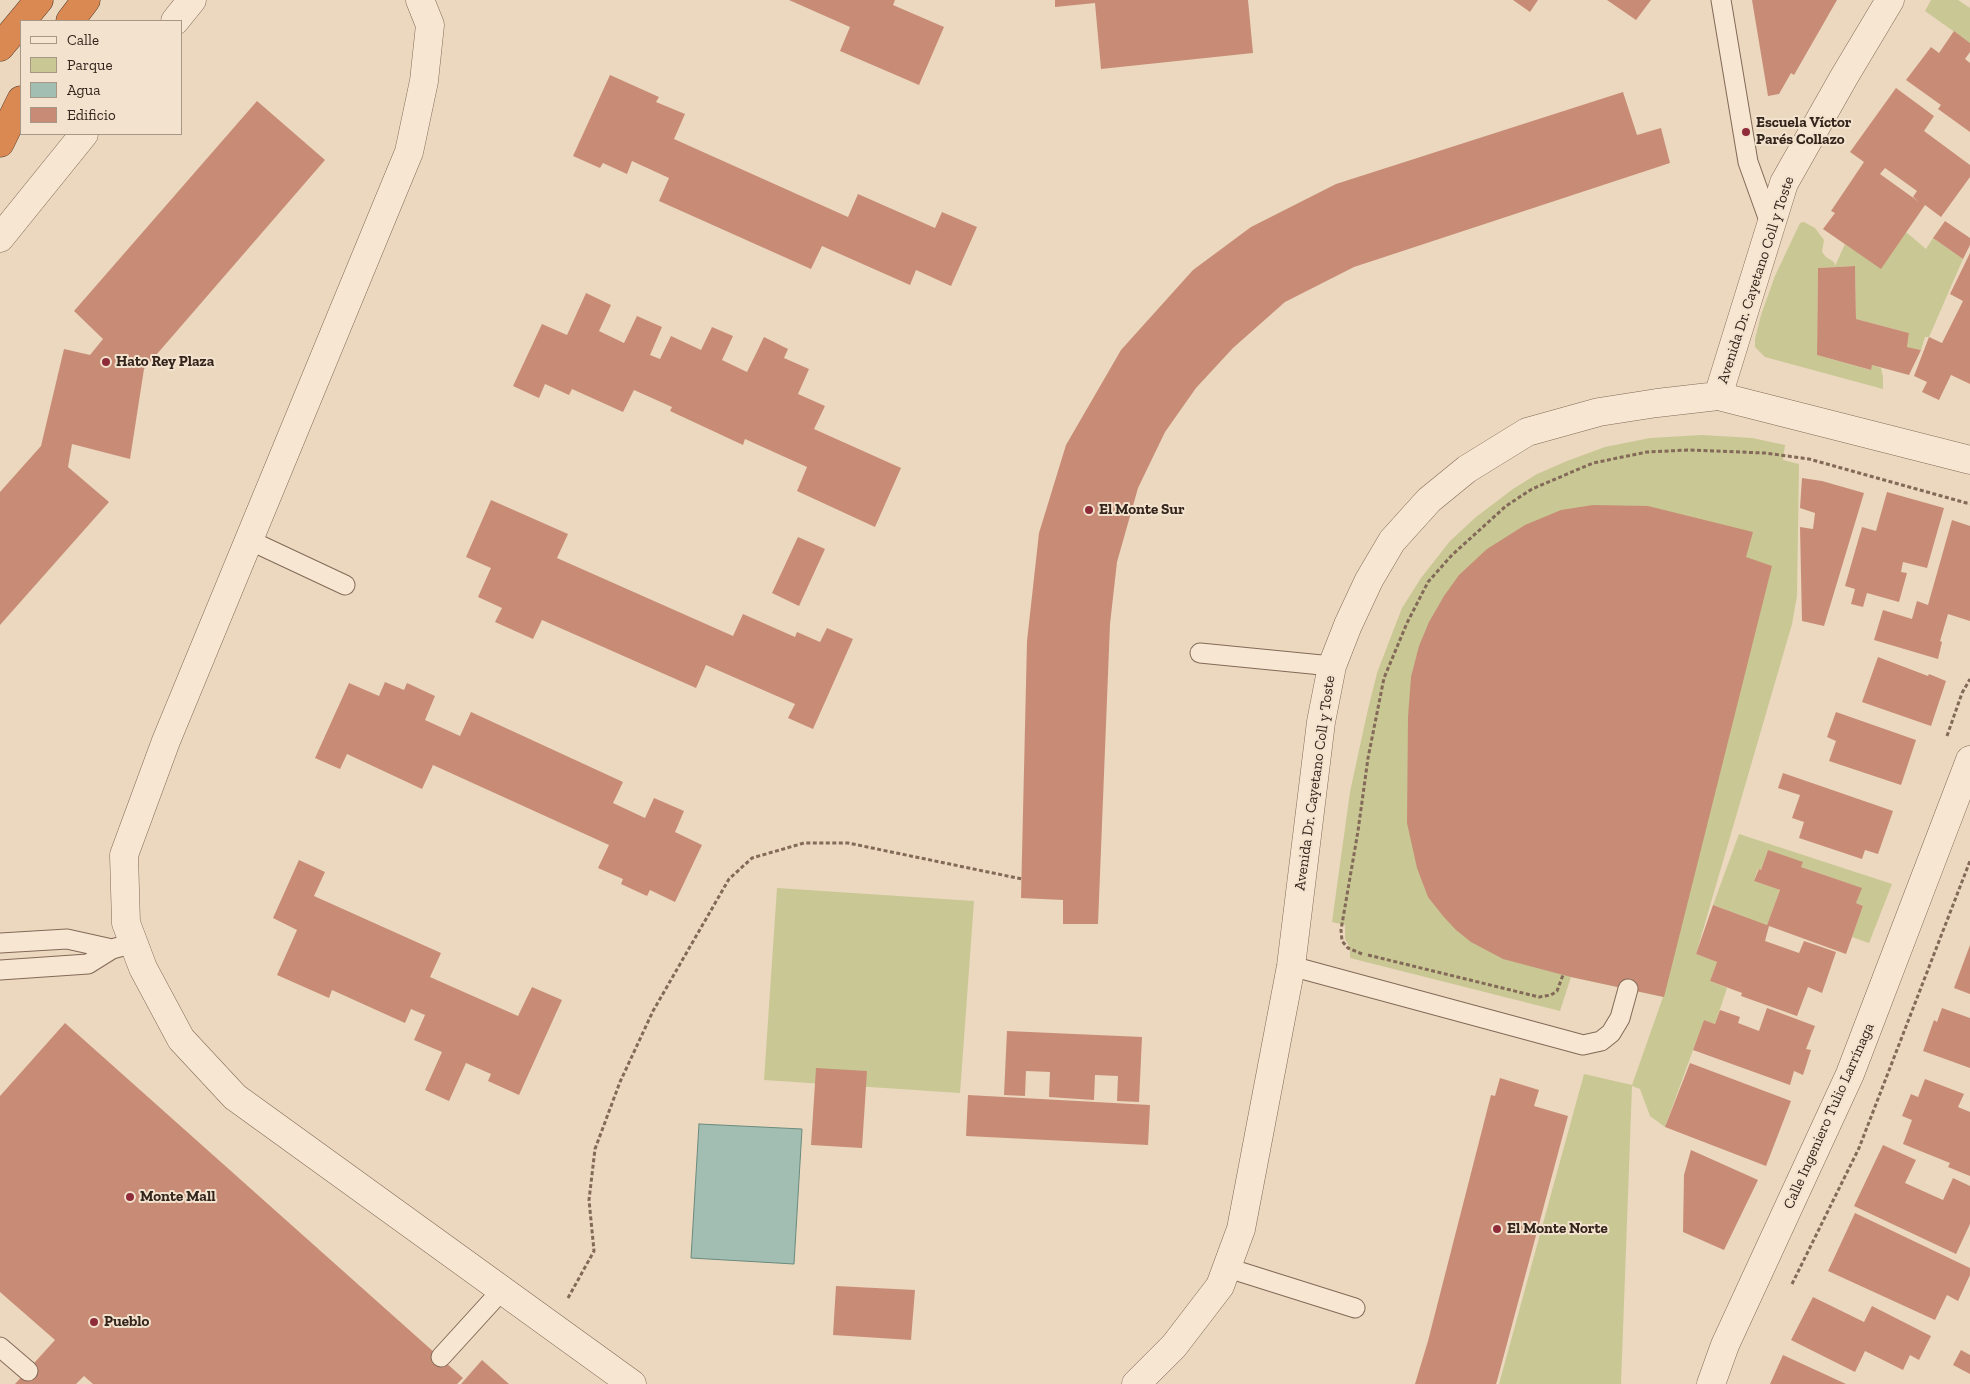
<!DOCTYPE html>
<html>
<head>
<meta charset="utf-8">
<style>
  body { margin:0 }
  #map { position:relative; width:1970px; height:1384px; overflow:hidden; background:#ebd8bf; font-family:"Zilla Slab",serif }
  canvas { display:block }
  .legend { position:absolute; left:20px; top:20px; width:162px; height:115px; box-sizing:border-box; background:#f3e3ce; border:1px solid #a69787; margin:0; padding:6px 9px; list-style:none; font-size:15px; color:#33241c }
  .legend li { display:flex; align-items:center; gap:10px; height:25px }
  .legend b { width:25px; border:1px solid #a69787 }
</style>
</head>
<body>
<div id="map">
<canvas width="1970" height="1384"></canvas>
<ul class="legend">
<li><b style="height:6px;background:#f7e6d1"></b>Calle</li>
<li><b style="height:14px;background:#c9c794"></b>Parque</li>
<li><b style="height:14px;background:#a2bdb1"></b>Agua</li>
<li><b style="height:14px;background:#c88c76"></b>Edificio</li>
</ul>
</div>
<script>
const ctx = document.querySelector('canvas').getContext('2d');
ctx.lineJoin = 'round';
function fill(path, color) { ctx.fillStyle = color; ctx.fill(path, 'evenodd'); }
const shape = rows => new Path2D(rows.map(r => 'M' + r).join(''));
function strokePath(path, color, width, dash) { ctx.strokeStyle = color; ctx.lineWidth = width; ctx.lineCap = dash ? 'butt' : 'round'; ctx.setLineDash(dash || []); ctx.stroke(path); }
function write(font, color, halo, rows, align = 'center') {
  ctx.font = font + ' "Zilla Slab",serif'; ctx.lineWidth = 4; ctx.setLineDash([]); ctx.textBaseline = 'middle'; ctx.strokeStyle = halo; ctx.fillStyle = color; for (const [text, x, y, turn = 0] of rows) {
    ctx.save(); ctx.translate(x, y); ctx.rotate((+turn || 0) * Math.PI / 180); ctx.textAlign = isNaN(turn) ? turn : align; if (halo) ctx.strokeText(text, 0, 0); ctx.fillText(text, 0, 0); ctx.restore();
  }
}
const green = shape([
  [1931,0,1958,0,1970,8,1970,43,1925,11],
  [1804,222,1815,228,1824,240,1822,252,1826,257,1834,262,1835,266,1845,244,1881,268,1906,232,1926,249,1933,238,1963,259,1929,337,1925,337,1921,350,1907,347,1909,333,1856,319,1855,266,1818,268,1817,355,1870,370,1872,365,1881,368,1883,377,1883,389,1765,357,1755,347,1755,339,1761,315,1775,276,1800,223],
  [1702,435,1752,438,1785,445,1783,460,1799,464,1797,596,1792,624,1696,954,1717,962,1710,981,1727,988,1715,1024,1704,1020,1665,1127,1650,1116,1640,1089,1632,1086,1621,1384,1499,1384,1584,1074,1632,1085,1663,997,1571,977,1560,1011,1350,958,1350,948,1345,939,1345,925,1332,922,1350,792,1368,709,1377,673,1402,608,1421,578,1450,541,1476,517,1513,489,1537,474,1567,461,1605,447,1650,438],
  [1739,834,1892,884,1869,943,1852,937,1863,906,1856,903,1861,888,1801,867,1768,850,1761,870,1758,869,1754,881,1780,890,1767,925,1713,905],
  [777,888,974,901,960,1093,764,1080]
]);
const water = shape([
  [699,1124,802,1129,794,1264,691,1258,699,1124]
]);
const building = shape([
  [789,0,895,0,893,5,944,27,919,85,840,51,850,27],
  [1055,0,1248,0,1253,53,1101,69,1095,3,1055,7],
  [1513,0,1538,0,1530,12],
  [1607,0,1651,0,1636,20],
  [1752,0,1837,0,1794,75,1791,73,1779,94,1768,96],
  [1954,31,1970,43,1970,52,1965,59,1970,63,1970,132,1938,109,1941,105,1906,80,1931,47,1939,53],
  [610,75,659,97,656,102,685,114,674,139,848,217,858,194,935,228,942,212,977,227,951,286,916,270,910,285,822,246,811,269,659,201,669,178,632,161,627,174,603,163,600,168,573,156],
  [1896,88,1934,116,1924,131,1970,165,1970,177,1941,217,1925,205,1881,269,1823,229,1835,213,1831,211,1864,162,1850,152],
  [1885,168,1917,191,1913,197,1919,202,1880,174],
  [1623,92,1637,135,1661,128,1670,163,1354,267,1285,302,1233,348,1196,388,1165,432,1138,488,1117,562,1110,624,1098,924,1063,924,1063,900,1021,898,1027,641,1039,533,1066,445,1121,350,1193,270,1251,227,1336,184],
  [257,101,325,160,144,369,130,459,72,444,68,467,109,502,0,625,0,492,41,446,64,349,90,355,103,339,74,311],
  [1945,221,1970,238,1970,245,1963,259,1933,238],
  [1970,253,1970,384,1951,375,1939,400,1922,392,1927,382,1914,376,1929,337,1942,343,1963,301,1950,294],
  [1855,266,1856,319,1909,333,1907,347,1921,350,1909,375,1872,365,1871,370,1817,355,1818,268],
  [586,293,611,305,599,331,624,343,637,316,662,327,650,355,660,359,671,336,701,350,712,327,733,336,722,360,747,372,764,337,788,349,784,358,809,369,798,394,825,406,814,429,901,468,875,527,797,491,807,467,745,439,743,445,670,411,672,407,634,390,623,412,572,389,569,395,545,384,539,398,513,386,542,324,567,335],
  [1802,478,1822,481,1864,493,1824,626,1802,621,1800,527,1813,529,1815,513,1800,508],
  [1887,492,1944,508,1927,568,1903,562,1901,572,1907,573,1899,602,1867,593,1863,607,1851,604,1855,589,1845,586,1862,527,1876,531],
  [491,500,568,534,557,558,733,636,743,614,795,637,797,632,820,642,827,628,853,639,813,729,788,718,795,704,706,665,696,688,542,620,533,639,495,622,502,608,478,597,491,568,466,557],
  [1593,505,1648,506,1753,532,1746,557,1772,566,1664,997,1571,977,1503,959,1471,942,1456,930,1443,916,1428,897,1417,868,1407,823,1408,717,1411,677,1419,646,1429,622,1444,596,1459,575,1487,549,1525,525,1561,510],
  [1952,520,1970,526,1970,621,1948,614,1940,641,1942,642,1938,659,1874,640,1883,610,1912,619,1917,601,1928,605],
  [798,537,825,549,799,606,772,593],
  [1878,657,1928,676,1929,674,1946,681,1931,726,1862,702],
  [385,682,404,690,407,683,435,696,425,720,460,736,471,712,623,782,613,803,645,818,654,798,684,811,675,832,702,845,675,902,650,890,647,896,621,884,623,879,598,868,609,845,433,765,422,789,347,754,340,769,315,758,349,683,379,696],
  [1836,712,1916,740,1901,785,1829,761,1836,741,1827,737],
  [1783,773,1893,811,1878,854,1865,850,1862,859,1799,838,1804,822,1792,818,1800,795,1778,788],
  [1768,850,1803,862,1801,867,1862,888,1856,903,1863,906,1846,954,1769,926,1765,941,1799,953,1804,941,1836,952,1822,993,1808,987,1797,1016,1741,996,1742,993,1710,981,1717,962,1696,954,1713,905,1767,925,1780,890,1754,881,1759,869,1761,870],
  [299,860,325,872,314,896,441,953,430,977,518,1016,532,987,562,1000,519,1095,488,1081,491,1074,466,1063,449,1101,425,1090,442,1052,414,1040,425,1015,411,1009,405,1023,332,990,329,998,277,975,297,930,273,918],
  [1970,945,1970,994,1954,988],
  [1767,1008,1815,1026,1806,1049,1811,1050,1803,1075,1794,1071,1790,1085,1693,1050,1704,1020,1715,1024,1720,1010,1740,1017,1738,1023,1759,1031],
  [1942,1008,1970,1018,1970,1068,1923,1051,1934,1020,1937,1022],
  [65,1023,463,1378,457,1384,93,1384,84,1376,76,1384,15,1384,55,1340,0,1292,0,1096],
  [1007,1031,1142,1037,1139,1102,1117,1101,1118,1076,1095,1075,1094,1100,1049,1097,1050,1072,1026,1071,1025,1096,1004,1095],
  [1690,1063,1791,1101,1766,1166,1665,1127],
  [816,1068,867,1071,862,1148,811,1145],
  [1500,1078,1539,1090,1534,1106,1568,1116,1497,1381,1496,1384,1415,1384,1428,1341,1491,1095,1495,1096],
  [1925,1079,1964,1094,1958,1107,1970,1112,1970,1176,1948,1167,1950,1163,1903,1144,1912,1120,1902,1116,1911,1094,1918,1097],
  [968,1095,1150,1105,1148,1145,966,1136],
  [1883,1145,1916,1160,1905,1183,1943,1200,1953,1178,1970,1186,1970,1224,1956,1254,1854,1206],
  [1691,1150,1758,1180,1724,1250,1683,1232,1684,1175],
  [1855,1213,1970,1268,1970,1275,1958,1301,1947,1295,1935,1320,1828,1271],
  [836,1286,915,1290,911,1340,833,1335],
  [1813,1297,1864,1322,1872,1306,1931,1336,1919,1360,1910,1355,1903,1370,1865,1351,1855,1372,1791,1340],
  [1961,1350,1970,1355,1970,1374,1953,1365],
  [1783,1355,1846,1384,1770,1384],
  [482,1360,509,1384,461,1384]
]);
const path = shape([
  [1947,736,1962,693,1970,679],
  [1362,954,1348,948,1342,941,1341,930,1358,831,1368,758,1384,678,1407,623,1428,582,1452,555,1506,506,1532,489,1593,463,1647,452,1688,450,1765,453,1809,459,1970,504],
  [1368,955,1539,997,1551,995,1557,991,1563,975],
  [1792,1284,1859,1148,1970,861],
  [568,1298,594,1251,589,1200,595,1149,620,1082,653,1011,729,879,752,858,804,843,848,843,1022,879]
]);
const lane = shape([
  [1721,0,1748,162,1771,226],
  [249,540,345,585],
  [1200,653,1332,666],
  [0,943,67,939,112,949],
  [1291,966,1583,1045,1601,1041,1611,1033,1620,1018,1628,989],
  [0,970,88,964,112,949,134,943],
  [1228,1268,1355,1308],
  [0,1347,28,1371],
  [441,1357,502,1290]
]);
const street = shape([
  [420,0,430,25,424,81,409,152,166,741,124,855,126,923,143,968,181,1039,235,1097,632,1384],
  [175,21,192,0],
  [0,238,84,134],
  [1718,396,1784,183,1844,77,1890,0],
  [1136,1384,1174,1346,1220,1286,1241,1229,1291,966,1321,722,1332,666,1348,625,1369,580,1392,541,1429,500,1467,469,1527,432,1599,412,1657,403,1718,396,1970,460],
  [1711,1384,1725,1345,1850,1074,1970,760]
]);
const highway = shape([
  [70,21,86,0],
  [0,47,39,0],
  [0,143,21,100]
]);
const markers = [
  [1746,132,5,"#902b3a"],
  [106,362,5,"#902b3a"],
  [1089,510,5,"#902b3a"],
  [130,1197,5,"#902b3a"],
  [1497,1229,5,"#902b3a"],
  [94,1322,5,"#902b3a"]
];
const poiNames = [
  ["Escuela Víctor",1756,123],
  ["Parés Collazo",1756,140],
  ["Hato Rey Plaza",116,362],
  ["El Monte Sur",1099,510],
  ["Monte Mall",140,1197],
  ["El Monte Norte",1507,1229],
  ["Pueblo",104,1322]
];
const streetNames = [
  ["Avenida Dr. Cayetano Coll y Toste",1756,280,-72],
  ["Avenida Dr. Cayetano Coll y Toste",1315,783,-82],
  ["Calle Ingeniero Tulio Larrínaga",1829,1116,-66]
];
fill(green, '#c9c794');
fill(water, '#a2bdb1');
strokePath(water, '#6a8a7d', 1);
fill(building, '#c88c76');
strokePath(lane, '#836958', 21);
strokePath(street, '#836958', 29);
strokePath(highway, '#51382d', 29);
strokePath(path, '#836958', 3, [4, 2.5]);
strokePath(lane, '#f7e6d1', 19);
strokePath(street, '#f7e6d1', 28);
strokePath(highway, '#d98951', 28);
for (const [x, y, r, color] of markers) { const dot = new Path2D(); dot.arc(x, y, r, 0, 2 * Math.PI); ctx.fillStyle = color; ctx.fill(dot); strokePath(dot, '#f3e3ce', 2); }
write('bold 15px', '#33241c', '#f3e3ce', poiNames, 'left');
write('15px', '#33241c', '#f3e3ce', streetNames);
</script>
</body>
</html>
